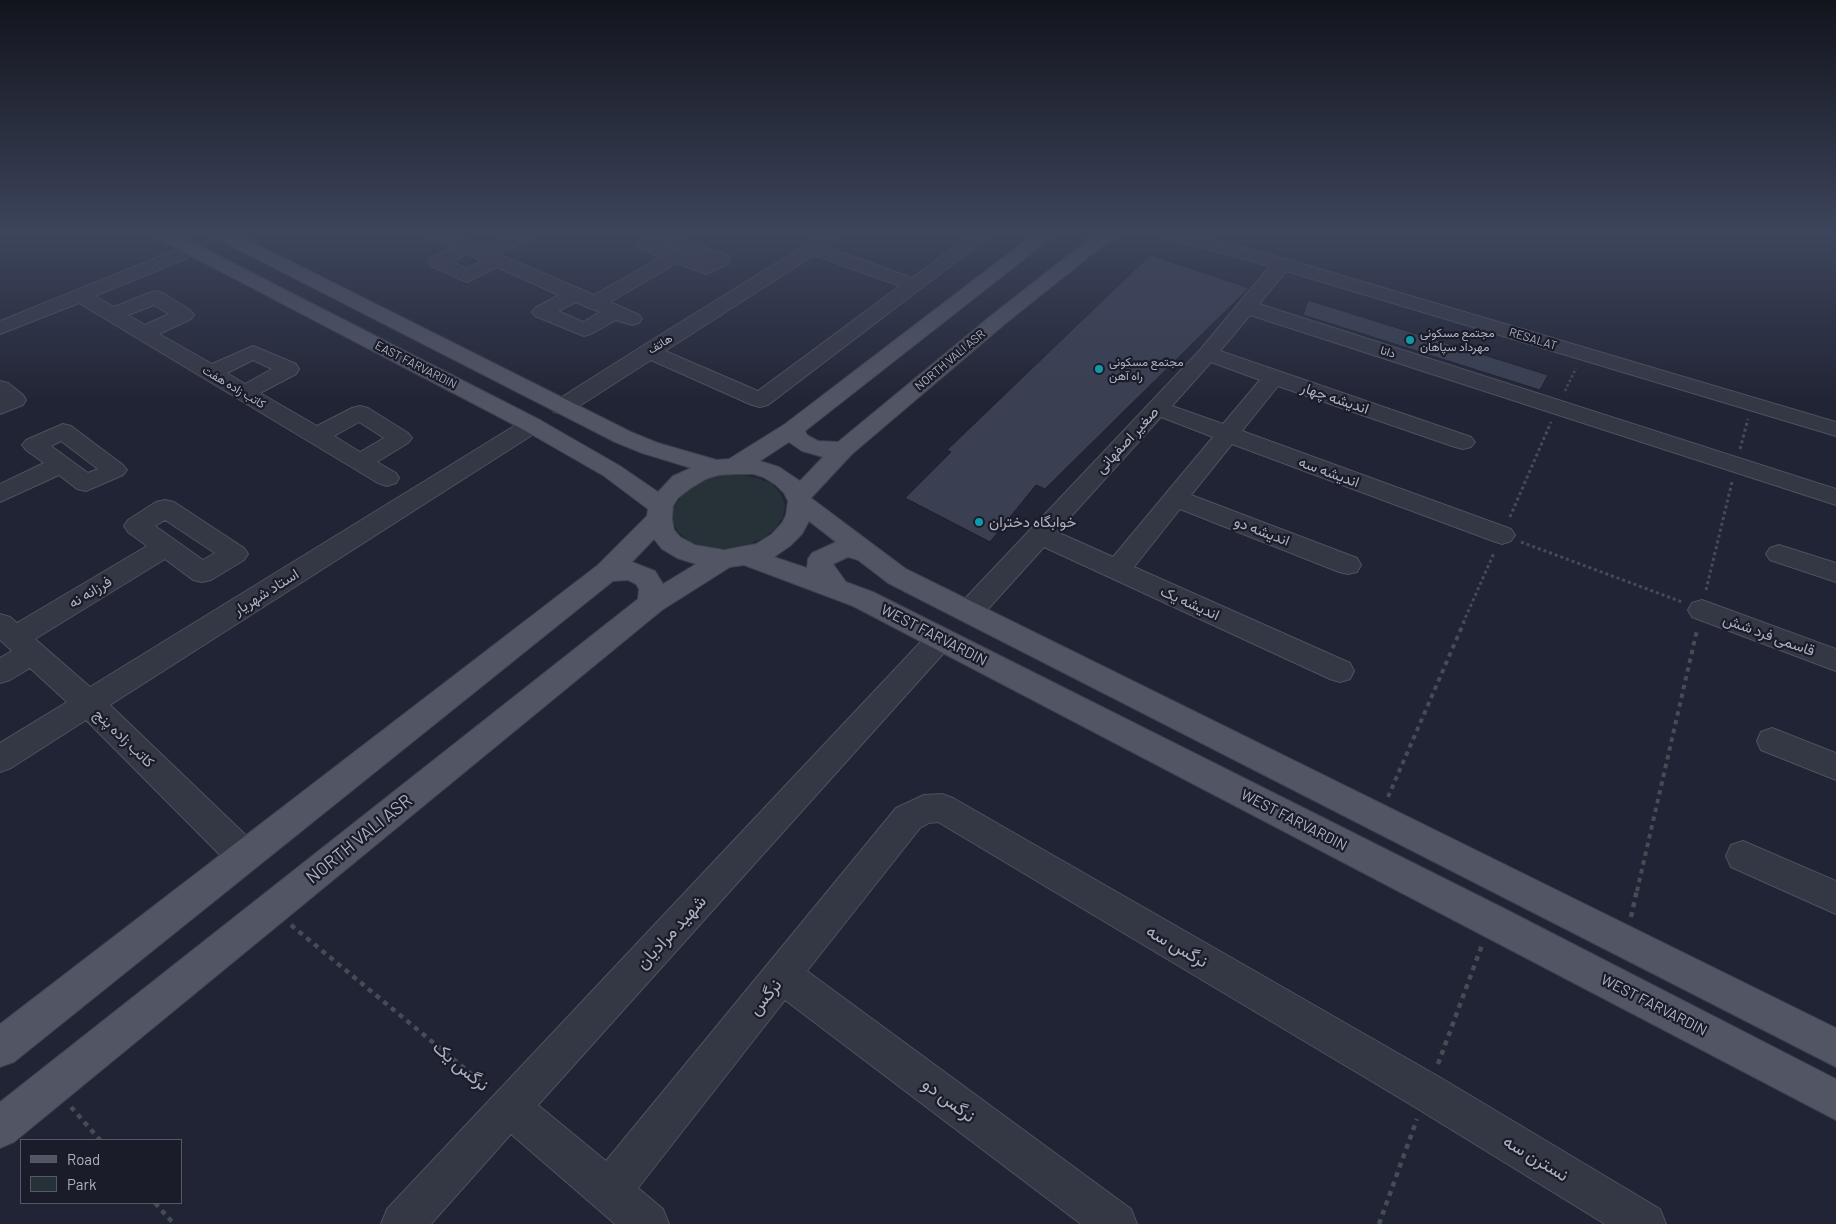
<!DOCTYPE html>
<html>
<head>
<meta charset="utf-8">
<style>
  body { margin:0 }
  #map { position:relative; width:1836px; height:1224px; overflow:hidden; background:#212434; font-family:Barlow,sans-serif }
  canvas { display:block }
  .legend { position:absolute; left:20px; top:1139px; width:162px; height:65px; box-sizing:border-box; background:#1a1c29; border:1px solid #555866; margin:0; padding:6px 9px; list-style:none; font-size:15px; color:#aeb1c1 }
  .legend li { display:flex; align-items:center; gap:10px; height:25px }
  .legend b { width:25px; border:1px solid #555866 }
</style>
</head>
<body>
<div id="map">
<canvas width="1836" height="1224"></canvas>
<ul class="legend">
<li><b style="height:6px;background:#525564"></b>Road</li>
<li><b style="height:14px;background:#263238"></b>Park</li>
</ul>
</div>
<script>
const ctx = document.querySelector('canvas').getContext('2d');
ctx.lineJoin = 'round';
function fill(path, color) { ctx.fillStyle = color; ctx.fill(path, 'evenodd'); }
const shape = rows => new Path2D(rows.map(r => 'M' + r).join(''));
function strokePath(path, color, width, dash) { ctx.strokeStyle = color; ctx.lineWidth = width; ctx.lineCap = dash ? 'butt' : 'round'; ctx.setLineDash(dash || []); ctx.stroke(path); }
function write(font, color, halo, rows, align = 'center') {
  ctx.font = font + ' Barlow,Vazirmatn,sans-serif'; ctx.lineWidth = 4.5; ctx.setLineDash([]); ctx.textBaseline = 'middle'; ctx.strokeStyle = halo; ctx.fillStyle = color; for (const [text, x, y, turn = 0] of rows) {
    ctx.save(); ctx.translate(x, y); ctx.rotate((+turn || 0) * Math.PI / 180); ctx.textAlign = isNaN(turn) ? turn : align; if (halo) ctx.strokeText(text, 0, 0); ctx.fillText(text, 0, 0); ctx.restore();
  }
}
const green = shape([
  [723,475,741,475,758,478,772,484,781,494,785,505,783,517,775,529,762,539,744,546,725,549,707,547,691,542,679,533,673,522,673,509,680,498,691,487,706,480]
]);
const building = shape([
  [1150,255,1249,288,1045,489,1036,485,990,542,905,498,951,452,947,450,1150,255],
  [1308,300,1548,375,1540,390,1303,315,1308,300]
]);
const pathFar3 = shape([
  [1565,391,1576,368]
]);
const pathFar2 = shape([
  [1740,449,1748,419],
  [1510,517,1551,422],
  [1521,542,1682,602],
  [1706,590,1732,482],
  [1463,623,1494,553]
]);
const pathFar1 = shape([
  [1388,797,1464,622],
  [1637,891,1697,630]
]);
const path = shape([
  [1631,917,1637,890],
  [291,925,487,1087],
  [1438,1064,1482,945],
  [71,1107,100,1140],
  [155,1203,174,1224],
  [1379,1224,1417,1119]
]);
const minor = shape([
  [427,234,451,234,482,247,511,234,534,234,531,238,498,254,594,295,661,257,640,249,637,245,640,241,653,234,669,234,728,256,730,260,728,264,706,274,677,263,610,302,639,315,642,319,639,323,632,325,616,320,591,334,584,336,535,316,532,312,535,308,559,295,497,267,467,282,431,266,429,262,431,258,452,248,430,238,427,234],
  [661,244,662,244,706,261,705,261,661,244],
  [467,254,482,261,467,269,453,262,467,254],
  [576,302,587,307,600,312,583,322,558,311,576,302],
  [823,234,844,234,827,247,912,278,972,234,992,234,768,405,760,407,752,405,651,360,570,412,562,414,554,412,551,407,554,402,641,347,823,234],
  [814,255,900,286,758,391,665,351,814,255],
  [1163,234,1192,234,1289,260,1836,422,1836,436,1286,271,1259,304,1836,489,1836,505,1250,315,1220,351,1471,437,1475,442,1471,447,1463,449,1455,447,1278,386,1242,431,1511,529,1515,535,1511,541,1502,544,1493,541,1232,444,1191,495,1357,558,1361,565,1357,572,1348,574,1339,572,1180,509,1134,567,1350,663,1354,671,1350,679,1340,682,1330,679,1044,547,979,619,969,622,959,619,955,612,959,605,1200,350,1270,266,1166,238,1163,234],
  [1211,362,1260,380,1223,424,1172,406,1211,362],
  [1161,417,1213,437,1113,557,1057,532,1161,417],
  [193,243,199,245,202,249,199,253,95,296,114,307,149,293,156,291,163,293,191,311,194,315,191,319,159,334,212,364,253,346,296,364,299,369,296,374,260,393,317,426,352,408,360,406,368,408,408,433,412,438,408,443,377,462,396,473,399,478,396,483,387,486,378,483,79,303,0,334,0,321,193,243],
  [154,305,169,314,145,325,128,315,154,305],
  [253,360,272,369,245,384,227,373,253,360],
  [359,422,384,438,360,452,334,436,359,422],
  [0,381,8,383,23,395,26,400,23,405,0,414,0,381],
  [532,418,540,420,543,425,540,430,110,705,256,845,261,856,256,867,244,871,232,867,86,720,11,768,0,772,0,743,67,702,30,668,10,680,0,683,0,658,12,651,0,640,0,614,10,617,17,623,147,546,128,532,124,526,128,520,156,502,165,500,174,502,244,548,248,554,244,560,211,580,202,582,193,580,165,559,35,639,90,687,524,420,532,418],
  [165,520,215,553,203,560,155,526,165,520],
  [63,424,71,426,123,465,127,470,123,475,86,491,77,489,59,475,0,502,0,484,44,463,26,450,22,445,26,440,63,424],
  [61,441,98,469,88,473,51,446,61,441],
  [1779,545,1836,563,1836,582,1770,560,1766,554,1770,548,1779,545],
  [1702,600,1836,649,1836,671,1692,617,1688,610,1692,603,1702,600],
  [940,628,950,632,954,639,950,646,538,1105,606,1161,896,808,924,795,942,794,953,798,1441,1078,1660,1209,1666,1224,1605,1224,1413,1106,938,822,929,823,920,828,807,971,1131,1209,1137,1224,1081,1224,785,1000,638,1188,663,1209,669,1224,615,1224,511,1134,431,1224,381,1224,387,1209,930,632,940,628],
  [1772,728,1836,753,1836,780,1761,750,1757,741,1761,732,1772,728],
  [1743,841,1836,881,1836,914,1731,867,1726,856,1731,845,1743,841]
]);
const major = shape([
  [154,234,176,234,540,420,620,466,658,492,673,476,691,468,642,453,615,442,216,238,213,234,236,234,631,432,658,443,717,460,729,459,785,424,1034,234,1054,234,1051,238,805,431,807,435,818,441,838,442,992,315,1089,239,1098,234,1119,234,1116,238,1101,247,1006,323,852,454,811,498,906,569,1836,1028,1836,1067,888,583,858,560,848,557,833,564,846,582,873,592,1503,908,1836,1079,1836,1120,853,606,744,565,730,567,662,610,14,1142,0,1148,0,1102,638,599,639,589,636,584,628,580,613,581,14,1062,0,1067,0,1024,598,565,647,516,648,509,604,476,524,430,157,238,154,234],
  [789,442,802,451,823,457,800,481,779,467,760,461,789,442],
  [735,474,753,474,763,477,776,485,784,493,788,501,786,515,782,523,772,534,756,544,724,550,695,545,680,537,674,530,672,519,673,506,678,498,691,488,706,479,719,475,735,474],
  [809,521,836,542,812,553,808,559,807,568,774,557,790,546,802,534,809,521],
  [654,539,662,549,677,558,696,564,663,584,655,571,632,562,654,539]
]);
const markers = [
  [1410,340,5,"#0f9aa8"],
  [1099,369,5,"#0f9aa8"],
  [979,522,5,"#0f9aa8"]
];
const farPoinames = [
  ["مجتمع مسکونی",1420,333],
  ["مهرداد سپاهان",1420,347],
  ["مجتمع مسکونی",1109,362],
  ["راه آهن",1109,376]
];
const farStreetnames = [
  ["RESALAT",1533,339,17],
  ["هاتف",660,344,-32],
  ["دانا",1388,352,18],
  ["NORTH VALI ASR",950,360,-40],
  ["EAST FARVARDIN",416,365,27],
  ["کاتب زاده هفت",234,387,31]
];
const streetNames = [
  ["اندیشه چهار",1335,398,19],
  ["صغیر اصفهانی",1127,440,-47],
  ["اندیشه سه",1329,472,20],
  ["اندیشه دو",1262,531,21],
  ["فرزانه نه",90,592,-31],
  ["استاد شهریار",266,592,-32],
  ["اندیشه یک",1190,603,24],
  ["WEST FARVARDIN",934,635,27],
  ["قاسمی فرد شش",1769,635,20],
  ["کاتب زاده پنج",124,738,44],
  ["WEST FARVARDIN",1294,820,27],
  ["WEST FARVARDIN",1654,1005,27]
];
const poiNames = [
  ["خوابگاه دختران",989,522]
];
const nearStreetnames = [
  ["NORTH VALI ASR",359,839,-39],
  ["شهید مرادیان",671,932,-47],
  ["نرگس سه",1177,946,30],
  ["نرگس",765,997,-51],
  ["نرگس یک",461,1066,40],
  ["نرگس دو",949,1100,37],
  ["نسترن سه",1536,1158,31]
];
fill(green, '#263238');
fill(building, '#3a3f51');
strokePath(building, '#1c1e2b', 1);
strokePath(minor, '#4f515f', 2);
strokePath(major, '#3e404e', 2);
strokePath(pathFar3, '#424d54', 2.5, [2.5, 2.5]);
strokePath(pathFar2, '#424d54', 3, [3, 3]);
strokePath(pathFar1, '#424d54', 4, [4.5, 4.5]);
strokePath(path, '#424d54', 4.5, [5, 5]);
fill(minor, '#343744');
fill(major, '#525564');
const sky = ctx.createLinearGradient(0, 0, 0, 405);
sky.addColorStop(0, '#12141d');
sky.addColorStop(0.58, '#3d455c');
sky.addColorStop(1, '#3d455c00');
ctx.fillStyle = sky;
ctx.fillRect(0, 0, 1836, 405);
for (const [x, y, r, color] of markers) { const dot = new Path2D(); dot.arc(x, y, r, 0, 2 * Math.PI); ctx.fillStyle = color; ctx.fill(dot); strokePath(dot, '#1a1c29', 2); }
write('12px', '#aeb1c1', '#1a1c29', farPoinames, 'left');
write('12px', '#aeb1c1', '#1a1c29', farStreetnames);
write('15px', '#aeb1c1', '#1a1c29', streetNames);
write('15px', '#aeb1c1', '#1a1c29', poiNames, 'left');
write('18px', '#aeb1c1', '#1a1c29', nearStreetnames);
</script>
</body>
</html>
